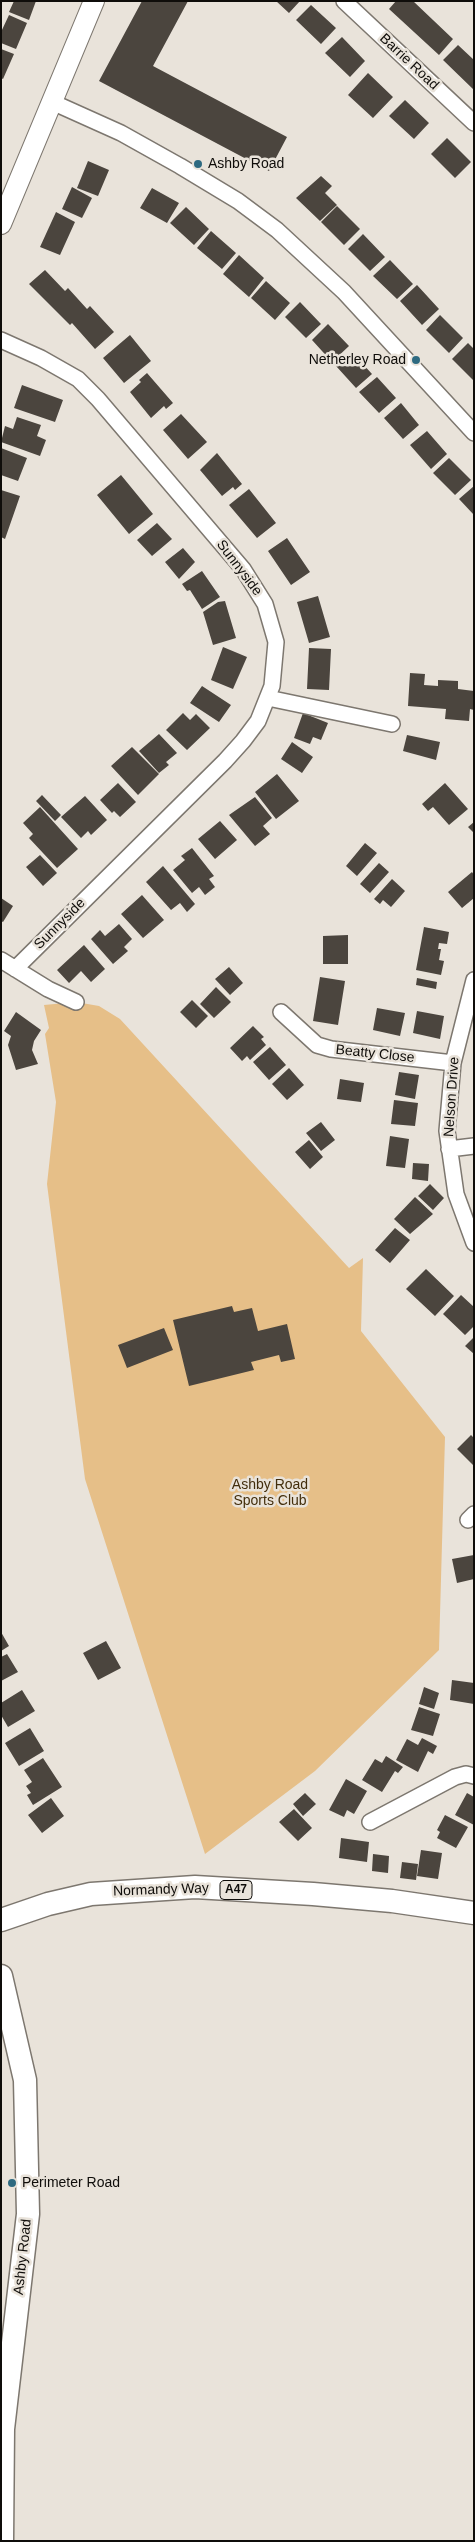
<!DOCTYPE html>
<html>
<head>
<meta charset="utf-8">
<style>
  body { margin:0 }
  #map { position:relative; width:475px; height:2542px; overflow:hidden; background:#e9e3da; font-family:Arial,sans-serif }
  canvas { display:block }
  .frame { position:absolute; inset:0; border:2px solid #0f0d0a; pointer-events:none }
</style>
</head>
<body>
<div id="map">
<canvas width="475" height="2542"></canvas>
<div class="frame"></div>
</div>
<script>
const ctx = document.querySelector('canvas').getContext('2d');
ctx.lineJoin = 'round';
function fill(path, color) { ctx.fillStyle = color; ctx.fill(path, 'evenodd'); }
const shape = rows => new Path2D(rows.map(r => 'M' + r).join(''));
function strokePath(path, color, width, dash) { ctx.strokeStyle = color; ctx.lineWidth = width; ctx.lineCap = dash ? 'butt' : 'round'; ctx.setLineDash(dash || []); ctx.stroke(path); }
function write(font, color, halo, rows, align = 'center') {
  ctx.font = font + ' Arial,sans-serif'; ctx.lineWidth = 5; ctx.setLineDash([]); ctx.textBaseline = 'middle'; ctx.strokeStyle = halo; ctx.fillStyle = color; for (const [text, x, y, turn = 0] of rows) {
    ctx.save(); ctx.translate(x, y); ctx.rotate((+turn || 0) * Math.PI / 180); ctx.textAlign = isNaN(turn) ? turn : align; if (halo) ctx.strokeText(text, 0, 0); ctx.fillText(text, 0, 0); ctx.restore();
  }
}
const green = shape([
  [76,1002,99,1006,120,1019,349,1268,363,1258,361,1331,445,1437,439,1650,315,1771,205,1854,85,1479,47,1184,56,1102,45,1034,49,1028,44,1005]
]);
const building = shape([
  [14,1,36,1,29,20,9,12],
  [142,1,188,1,153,66,287,137,269,171,99,81],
  [276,1,300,1,289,13],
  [396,1,413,1,453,39,439,55,389,9],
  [311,5,336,28,321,44,296,20],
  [9,15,27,23,16,49,1,43,1,32],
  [342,37,365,61,350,77,325,53],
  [458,45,474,60,474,90,443,60],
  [1,49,14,54,3,79,1,78],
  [368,73,393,97,373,118,348,95],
  [405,100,429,123,414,139,389,116],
  [447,138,471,162,455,178,431,154],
  [88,161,109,170,98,196,77,188],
  [321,176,332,186,325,193,337,205,320,221,296,198],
  [72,187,92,198,82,218,62,209],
  [152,188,179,203,167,223,140,208],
  [337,206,360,229,344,245,321,222],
  [186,207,209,229,194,245,170,223],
  [56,212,75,222,60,255,40,247],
  [211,231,236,253,222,269,197,248],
  [363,234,385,257,370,271,348,249],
  [239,255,264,278,249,297,223,274],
  [390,260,413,284,397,299,373,276],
  [45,270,65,291,68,288,87,309,90,306,114,332,95,349,72,323,70,325,29,284],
  [266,281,290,303,275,320,251,298],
  [417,285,439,309,422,325,400,301],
  [300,302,321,324,306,338,285,317],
  [440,315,463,338,449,353,426,330],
  [328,324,349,346,332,362,312,340],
  [130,335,151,361,124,383,103,358],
  [468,343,474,349,474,381,452,359],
  [352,352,372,374,356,388,336,366],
  [147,373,173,403,166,409,164,406,151,418,130,392,141,382,139,380],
  [377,377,396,398,379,413,359,392],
  [22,385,63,400,55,422,14,408],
  [401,403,419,425,403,439,384,418],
  [181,414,207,442,188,459,163,430],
  [17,417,41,425,37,436,46,440,40,456,1,442,5,426,13,429],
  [427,431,447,454,431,469,410,445],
  [1,448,27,458,18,481,1,475],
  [217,453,242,484,235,490,233,487,222,496,200,470],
  [449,458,471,480,455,495,433,473],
  [121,475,153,514,129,534,97,495],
  [474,486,474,515,459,499],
  [249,489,276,523,257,538,229,505],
  [1,490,20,496,5,539,1,537],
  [157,523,172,539,152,556,137,540],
  [287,538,310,572,291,585,268,551],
  [183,548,195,562,179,579,165,562],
  [202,571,220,597,202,609,190,590,187,591,182,584],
  [318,596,330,637,309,643,297,602],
  [225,601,236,638,213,645,203,612,218,602],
  [223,647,247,657,233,689,211,680],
  [309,648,331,649,329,690,307,689],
  [410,673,425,674,424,685,438,686,438,680,458,681,458,689,474,691,474,710,470,709,469,721,445,719,446,709,408,706],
  [202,686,231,705,219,722,190,703],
  [183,713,190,720,196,714,210,728,187,750,166,730],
  [303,713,328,723,321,740,313,737,310,744,294,738],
  [159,734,177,753,166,762,169,765,159,773,139,751],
  [407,735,440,742,436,760,403,751],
  [292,742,313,757,302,773,281,759],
  [132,747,159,774,138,795,111,766],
  [277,774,299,801,276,819,255,792],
  [118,783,136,802,120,817,114,811,112,813,100,800],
  [445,783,468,809,449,825,433,807,428,811,422,804],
  [42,795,61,815,55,821,36,801],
  [85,796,107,820,91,835,88,831,81,838,61,817],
  [255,797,272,818,263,826,270,834,255,846,229,815],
  [40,807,78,849,57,868,29,838,33,834,23,823],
  [220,821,237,840,215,859,198,839],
  [474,822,474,833,468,827],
  [365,843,377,853,357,876,346,866],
  [192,848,214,876,209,879,215,887,205,895,199,887,192,893,173,870,185,860,181,856],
  [40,855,57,873,43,886,26,867],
  [379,863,389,872,370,893,360,884],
  [163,866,195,904,187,912,180,903,171,910,146,882],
  [472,872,474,875,474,898,462,908,448,892],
  [392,879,405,891,391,907,383,900,380,904,374,899],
  [142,895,164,920,143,938,121,914],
  [1,898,13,906,3,922,1,921],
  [119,924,132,939,124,947,128,951,113,964,91,939,100,930,105,936],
  [424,927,449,932,447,944,439,943,438,949,441,949,439,960,444,961,441,975,416,970],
  [348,935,348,964,323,964,323,936],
  [84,945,105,969,91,982,81,971,69,983,57,970],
  [229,967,243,983,230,995,215,979],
  [320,977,345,981,338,1025,313,1021],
  [417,978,437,982,436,989,416,985],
  [216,987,231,1002,214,1018,200,1004],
  [192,1000,208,1016,196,1028,180,1012],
  [377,1008,405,1013,400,1036,373,1030],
  [417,1011,444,1016,440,1039,413,1033],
  [16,1012,41,1030,34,1041,32,1050,38,1064,16,1070,8,1045,11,1036,4,1031],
  [253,1026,264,1037,261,1039,266,1045,250,1060,247,1056,242,1061,230,1048],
  [270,1047,286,1065,269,1080,253,1062],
  [289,1068,304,1085,287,1100,272,1084],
  [399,1072,419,1075,415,1099,395,1095],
  [340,1079,364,1083,361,1102,337,1099],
  [394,1100,418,1103,415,1126,391,1124],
  [321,1122,335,1140,321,1151,306,1133],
  [390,1136,409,1139,405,1168,386,1166],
  [309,1140,323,1157,310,1169,295,1152],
  [413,1163,429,1164,428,1181,412,1179],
  [430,1184,444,1198,433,1210,418,1196],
  [415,1197,433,1214,410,1234,394,1219],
  [395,1228,410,1240,390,1263,375,1250],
  [426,1269,454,1296,435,1316,406,1289],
  [461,1295,474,1307,474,1326,465,1335,443,1314],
  [232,1306,234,1312,252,1308,258,1331,287,1324,295,1359,281,1362,279,1355,251,1362,254,1370,189,1386,173,1320],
  [164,1328,173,1350,127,1368,118,1345],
  [474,1337,474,1354,465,1346],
  [471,1435,474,1438,473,1465,457,1449],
  [474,1555,474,1579,457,1583,452,1559],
  [1,1632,9,1646,1,1651],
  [106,1641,121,1668,98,1680,83,1653],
  [7,1654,18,1672,1,1681,1,1657],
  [452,1680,474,1683,474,1704,450,1700],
  [424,1687,439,1693,434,1709,419,1704],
  [22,1690,35,1711,8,1727,1,1715,1,1703],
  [419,1707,440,1714,433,1736,411,1730],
  [30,1728,44,1751,19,1766,5,1743],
  [422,1738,437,1746,433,1754,428,1751,418,1772,396,1760,407,1739,418,1745],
  [386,1756,403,1767,398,1773,395,1771,382,1792,362,1780,375,1759,382,1763],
  [43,1758,62,1787,33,1805,27,1795,31,1793,26,1786,32,1782,24,1770],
  [346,1779,367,1791,354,1814,347,1810,344,1817,329,1810],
  [305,1793,316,1804,303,1816,293,1804],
  [467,1793,474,1797,474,1825,455,1815],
  [51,1798,64,1816,42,1833,28,1815],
  [294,1809,312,1828,298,1841,279,1822],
  [445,1815,468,1827,456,1848,437,1838,440,1832,437,1830],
  [341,1838,369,1842,367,1862,339,1858],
  [421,1850,442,1853,438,1879,417,1876],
  [373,1854,389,1856,388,1873,372,1871],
  [402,1862,418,1864,416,1880,400,1878]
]);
const street = shape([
  [344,1,474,123],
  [52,102,121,133,180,166,238,201,277,230,344,292,474,433],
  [1,340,41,358,78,379,98,399,243,569,265,604,276,642,272,686,258,721,243,741,225,761,15,969],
  [268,698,392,724],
  [1,960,48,989,76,1002],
  [474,980,453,1063,447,1131,456,1194,474,1243],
  [281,1012,317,1045,331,1049,453,1063],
  [449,1149,474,1146],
  [468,1520,474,1514],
  [370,1822,455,1777,466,1774,474,1776]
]);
const secondary = shape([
  [1,224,94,1]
]);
const primary = shape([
  [1,1920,48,1904,91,1894,195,1887,313,1894,392,1901,474,1913],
  [1,1976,25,2080,28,2214,3,2429,2,2541]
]);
const markers = [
  [198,164,5,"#2e6a81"],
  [416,360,5,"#2e6a81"],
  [12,2183,5,"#2e6a81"]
];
const shields = [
  [236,1890,32]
];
const shieldNames = [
  ["A47",236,1890]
];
const streetNames = [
  ["Barrie Road",409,62,43],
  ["Sunnyside",239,568,53],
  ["Sunnyside",60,924,-45],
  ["Beatty Close",375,1054,6],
  ["Nelson Drive",452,1097,-86],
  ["Normandy Way",161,1890,-2],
  ["Ashby Road",23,2257,-84]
];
const poiNames = [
  ["Ashby Road",208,164],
  ["Netherley Road",406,360,"right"],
  ["Perimeter Road",22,2183]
];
const parkNames = [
  ["Ashby Road",270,1485],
  ["Sports Club",270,1501]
];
fill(green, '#e6bf88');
fill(building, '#4b453e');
strokePath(street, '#7d776f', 18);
strokePath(secondary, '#7d776f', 22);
strokePath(primary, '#7d776f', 25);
strokePath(street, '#fff', 15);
strokePath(secondary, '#fff', 20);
strokePath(primary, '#fff', 22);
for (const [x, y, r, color] of markers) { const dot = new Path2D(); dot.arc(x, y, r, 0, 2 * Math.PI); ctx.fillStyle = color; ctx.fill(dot); strokePath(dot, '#e9e3da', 2); }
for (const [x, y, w] of shields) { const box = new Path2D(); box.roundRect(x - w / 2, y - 9.5, w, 19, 4); ctx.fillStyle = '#e9e3da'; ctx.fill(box); strokePath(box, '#0f0d0a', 1); }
write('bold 12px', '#0f0d0a', null, shieldNames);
write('14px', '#0f0d0a', '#e9e3da', streetNames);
write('14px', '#0f0d0a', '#e9e3da', poiNames, 'left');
write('14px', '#432e0c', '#e9e3da', parkNames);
</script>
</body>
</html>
